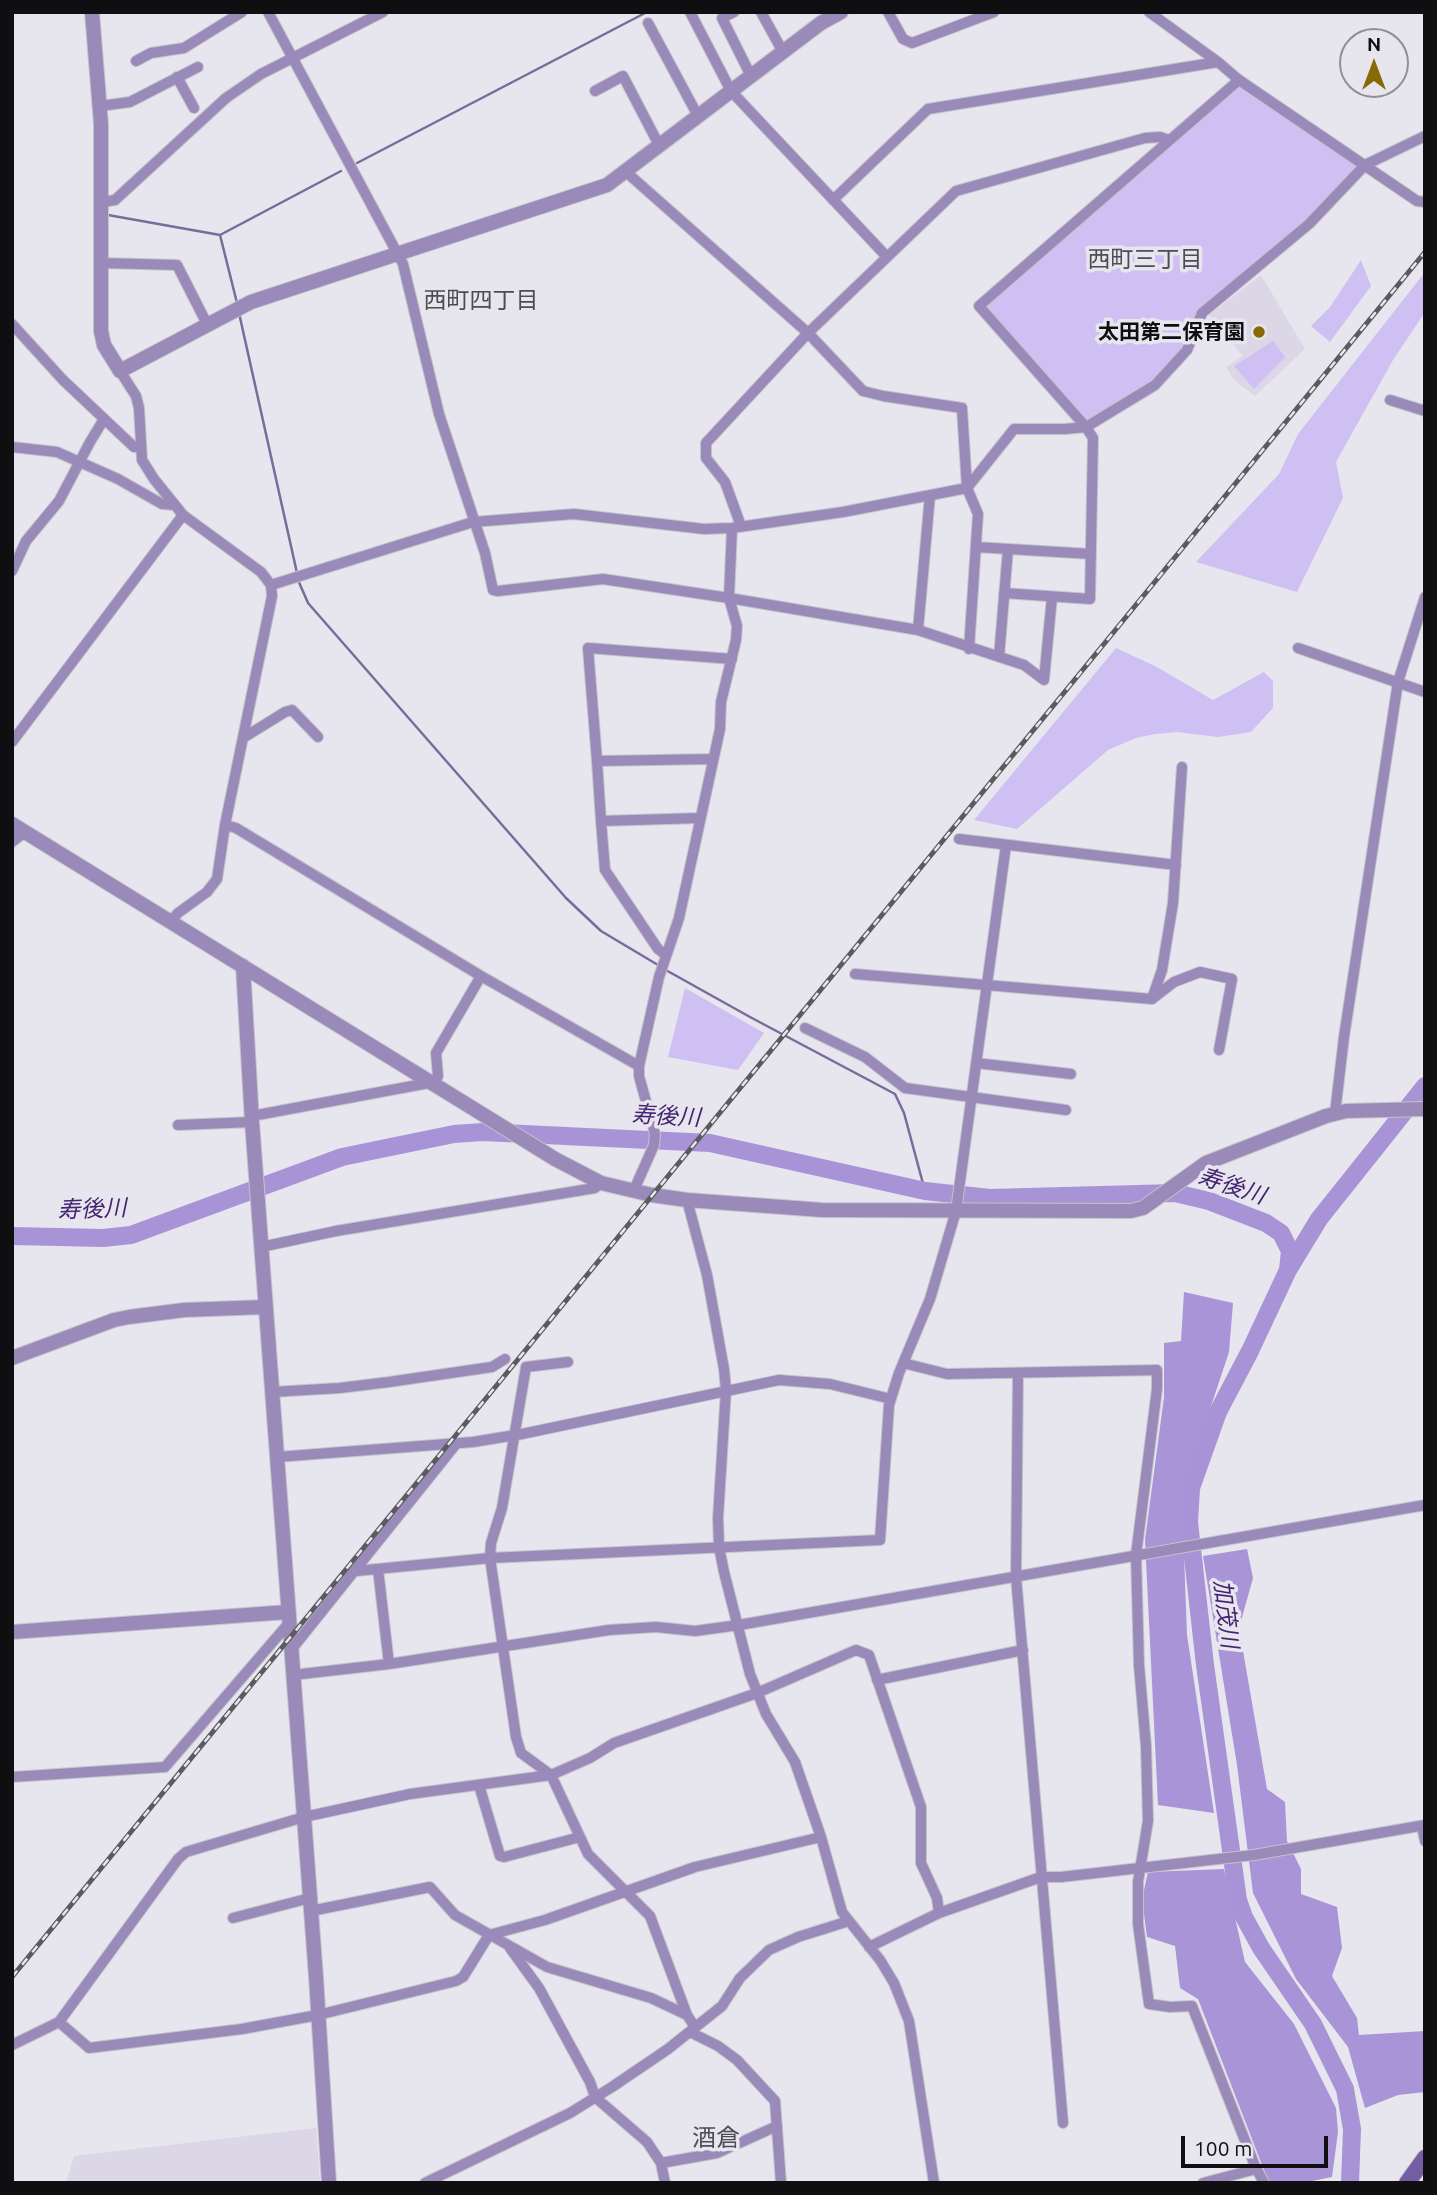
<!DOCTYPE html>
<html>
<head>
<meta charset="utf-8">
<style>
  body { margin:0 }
  #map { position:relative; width:1437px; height:2195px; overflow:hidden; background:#e7e5ed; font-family:Ubuntu,sans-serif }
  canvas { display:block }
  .frame { position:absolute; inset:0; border:14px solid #0f0f11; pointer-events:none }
  .north { position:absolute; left:1339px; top:28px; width:70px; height:70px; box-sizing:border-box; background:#e7e5ed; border:2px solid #918f95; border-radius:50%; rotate:0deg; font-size:19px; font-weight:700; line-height:28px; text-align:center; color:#0f0f11 }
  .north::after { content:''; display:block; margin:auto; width:24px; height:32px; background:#876905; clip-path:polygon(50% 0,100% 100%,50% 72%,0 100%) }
  .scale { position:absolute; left:1181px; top:2136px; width:147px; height:32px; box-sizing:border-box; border:4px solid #0f0f11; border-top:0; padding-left:9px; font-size:21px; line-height:24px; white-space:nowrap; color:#0f0f11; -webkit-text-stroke:5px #e7e5ed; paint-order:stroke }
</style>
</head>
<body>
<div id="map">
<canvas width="1437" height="2195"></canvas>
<div class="frame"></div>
<div class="north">N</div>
<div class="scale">100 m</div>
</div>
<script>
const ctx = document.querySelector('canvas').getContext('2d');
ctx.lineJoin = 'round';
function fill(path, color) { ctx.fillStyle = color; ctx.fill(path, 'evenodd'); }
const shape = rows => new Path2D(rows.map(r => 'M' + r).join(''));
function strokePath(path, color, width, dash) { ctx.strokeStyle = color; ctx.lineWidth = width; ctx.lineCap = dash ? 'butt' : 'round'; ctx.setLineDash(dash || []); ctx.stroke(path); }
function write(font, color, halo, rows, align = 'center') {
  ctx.font = font + ' Ubuntu,"Noto Sans JP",sans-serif'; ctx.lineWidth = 7; ctx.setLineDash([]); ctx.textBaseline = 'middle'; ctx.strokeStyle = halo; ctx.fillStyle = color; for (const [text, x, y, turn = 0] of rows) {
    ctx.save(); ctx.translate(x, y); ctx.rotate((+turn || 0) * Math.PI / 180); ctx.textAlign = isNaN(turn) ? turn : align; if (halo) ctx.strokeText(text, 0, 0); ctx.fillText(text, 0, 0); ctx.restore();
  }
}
const built = shape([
  [1261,275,1305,349,1255,396,1234,380,1226,367,1243,356,1209,315],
  [316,2128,320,2183,66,2183,74,2156]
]);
const green = shape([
  [1239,80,1365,165,1309,224,1202,313,1187,350,1155,385,1086,427,979,306],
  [1361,260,1371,286,1330,342,1311,326,1330,307],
  [1425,272,1425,312,1393,360,1336,462,1343,498,1297,592,1196,562,1279,474,1298,434],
  [1273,341,1285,357,1254,389,1234,366],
  [1116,648,1157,667,1213,700,1264,672,1273,681,1273,708,1251,732,1218,737,1177,732,1155,734,1136,738,1108,750,1017,829,974,820],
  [685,988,764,1033,738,1070,668,1057]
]);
const forest = shape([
  [1184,1292,1233,1303,1229,1352,1193,1460,1184,1509,1183,1528,1187,1635,1214,1813,1158,1805,1145,1540,1164,1397,1164,1343,1181,1341],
  [1247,1549,1253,1578,1239,1628,1267,1789,1285,1802,1287,1841,1301,1869,1301,1894,1337,1907,1342,1948,1332,1976,1357,2018,1359,2035,1425,2031,1425,2092,1398,2095,1365,2108,1348,2047,1296,1979,1253,1893,1237,1765,1203,1556],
  [1224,1869,1245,1962,1294,2024,1336,2108,1338,2132,1332,2177,1302,2183,1269,2183,1198,1999,1180,1988,1175,1946,1147,1937,1142,1899,1148,1872]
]);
const stream = shape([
  [357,163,647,12],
  [108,215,220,235,341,171],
  [220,235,237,303],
  [239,313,297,573],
  [298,580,308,603,566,898,601,931,658,965],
  [664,969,750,1017,895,1094,904,1113,925,1191]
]);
const river = shape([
  [12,1236,103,1238,131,1235,342,1157,454,1134,483,1132,710,1143,925,1191,990,1198,1175,1193,1209,1201,1266,1223,1281,1233,1290,1251,1288,1270],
  [1350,2183,1352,2129,1345,2089,1313,2024,1261,1948,1244,1917,1238,1900,1205,1665,1189,1522,1191,1488,1218,1412,1250,1351,1288,1270,1319,1219,1425,1086]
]);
const minor = shape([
  [268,12,403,264,439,414,485,553,493,590,498,591,603,579,729,598,918,630,1024,665,1044,680,1052,597],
  [690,12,731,91,887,257],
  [734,12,722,18,751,76],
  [761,12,783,52],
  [888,12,903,39,912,43,994,12],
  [1149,12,1218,62,1239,80,1417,201,1425,202],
  [648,23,698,116],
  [136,61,151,53,184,48,242,12],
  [177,77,194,108],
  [595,91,623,76,659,145],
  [100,106,130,102,198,67],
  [625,171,808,333,863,391,883,396,962,408,967,488,978,514,969,649],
  [833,200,928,109,1218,62],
  [102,202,115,200,226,98,261,74,383,12],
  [101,263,177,265,207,324],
  [12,324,63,380,134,447,140,447],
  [120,371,136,396,139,408,142,460,154,479,183,515,261,572,271,585],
  [1390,400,1425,411],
  [12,447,57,452,118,479,162,504,175,505],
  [741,526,725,482,706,458,706,443,808,333,956,191,1145,138,1160,137,1169,140],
  [976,547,1091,554],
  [12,571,26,541,59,501,90,442,104,419],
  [1004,593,1090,599,1093,438,1086,427,979,306,1239,80],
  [918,630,930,495],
  [1298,648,1425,692],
  [999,657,1008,549],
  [243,738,285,712,292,710,318,737],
  [12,742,183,515],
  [712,759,597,761,588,648,732,659],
  [597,761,601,821],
  [225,825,236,828,481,976,639,1066],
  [959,839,1176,865],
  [12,842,25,832],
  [171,921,178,913,207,892,217,879,225,825,272,596,271,585,473,522,574,514,704,529,732,528,843,512,967,488,1014,429,1065,429,1086,427,1155,385,1187,350,1202,313,1309,224,1365,165,1425,136],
  [666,955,658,949,605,870,601,821,700,818],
  [855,974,1152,999,1174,982,1200,972,1232,979,1219,1050],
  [1152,999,1162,970,1173,903,1182,767],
  [805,1028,865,1057,905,1088,1066,1110],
  [976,1063,1071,1074],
  [1335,1113,1344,1037,1398,682,1425,597],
  [252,1116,434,1082,438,1076,436,1053,481,976],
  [178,1125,252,1122],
  [634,1190,654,1145,655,1134,639,1076,639,1066,659,977,679,918,720,729,721,702,736,640,737,626,729,598,732,528],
  [687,1200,707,1275,724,1369,726,1390,718,1518,719,1547,724,1572,750,1674,766,1714,795,1762,821,1837,842,1912,880,1960,894,1983,909,2021,934,2183],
  [261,1247,336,1231,595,1188,601,1183],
  [568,1362,526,1367,502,1508,491,1543,490,1558,516,1737,521,1753,551,1775,588,1854,650,1916,687,2015,695,2027],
  [903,1363,947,1374,1157,1370,1157,1389,1136,1555,1139,1665,1146,1746,1148,1821,1138,1882,1138,1924,1149,2004,1170,2007,1192,2006,1255,2166,1264,2183],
  [1018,1373,1016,1577,1063,2123],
  [272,1392,340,1388,389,1382,492,1367,505,1359],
  [277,1457,473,1442,522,1434,779,1380,830,1384,891,1399],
  [378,1569,389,1664],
  [356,1571,490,1558,880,1540,889,1405,899,1373,930,1299,956,1211,1006,845],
  [291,1650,456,1444],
  [293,1675,389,1664,609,1630,656,1627,695,1631,739,1625,1425,1505],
  [877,1680,1023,1650],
  [12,1777,165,1767,289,1623],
  [479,1785,500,1856,504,1857,580,1837],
  [1422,1826,1425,1841],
  [311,1911,430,1887,455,1915,547,1967,651,1998,687,2015],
  [233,1918,310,1898],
  [869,1947,939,1913,1041,1877,1061,1877,1254,1855,1425,1825],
  [510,1948,539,1988,590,2082,595,2097,647,2142,661,2163,665,2183],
  [59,2022,89,2048,242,2029,318,2015,456,1981,463,1977,489,1935,545,1920,695,1867,821,1837],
  [690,2032,718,2046,737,2060,775,2101,781,2183],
  [12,2045,59,2022,178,1859,186,1852,304,1817,410,1794,551,1775,590,1758,614,1743,757,1693,856,1650,869,1655,921,1807,921,1863,937,1898,939,1913],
  [661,2163,717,2153,777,2126],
  [425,2183,570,2113,612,2087,668,2049,722,2006,740,1978,769,1950,798,1937,849,1921],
  [1203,2183,1256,2169]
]);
const tertiary = shape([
  [92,12,101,124,101,331,104,345,120,371,251,302,607,185,821,23,841,12],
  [12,824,555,1159,601,1183,652,1195,687,1200,822,1210,1131,1211,1143,1208,1206,1163,1326,1116,1346,1111,1425,1109],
  [243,966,252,1122,316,1977,329,2183],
  [12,1358,114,1320,129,1317,184,1310,265,1307],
  [12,1632,288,1612]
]);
const secondary = shape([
  [1407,2183,1425,2158]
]);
const rail = shape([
  [12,1977,1425,252]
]);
const markers = [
  [1259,332,7,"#876905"]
];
const poiNames = [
  ["太田第二保育園",1245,332]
];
const neighbourhoodNames = [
  ["西町三丁目",1145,259],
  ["西町四丁目",481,300]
];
const waterNames = [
  ["寿後川",666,1116,3],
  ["寿後川",1232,1186,18],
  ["寿後川",92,1209,-2],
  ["加茂川",1226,1614,83]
];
const quarterNames = [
  ["酒倉",716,2138]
];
fill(built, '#dbd7e6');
fill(green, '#cfc0f4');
fill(forest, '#a994d7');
strokePath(stream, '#7a6b9b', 2.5);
strokePath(river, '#a893d6', 18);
strokePath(minor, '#c4c3ca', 12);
strokePath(tertiary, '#c4c3ca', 16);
strokePath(secondary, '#c4c3ca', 18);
strokePath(minor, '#998aba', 10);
strokePath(tertiary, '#998aba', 14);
strokePath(secondary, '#745da2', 16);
strokePath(rail, '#5b5b5f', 5);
strokePath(rail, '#e7e5ed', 2.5, [8]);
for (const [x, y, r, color] of markers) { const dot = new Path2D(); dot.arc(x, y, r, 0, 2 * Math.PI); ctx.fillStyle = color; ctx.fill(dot); strokePath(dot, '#e7e5ed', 2.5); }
write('bold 21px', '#0f0f11', '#e7e5ed', poiNames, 'right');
write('23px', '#4e4c53', '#e7e5ed', neighbourhoodNames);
write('italic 23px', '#442472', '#e7e5ed', waterNames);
write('24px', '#4e4c53', '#e7e5ed', quarterNames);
</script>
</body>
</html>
